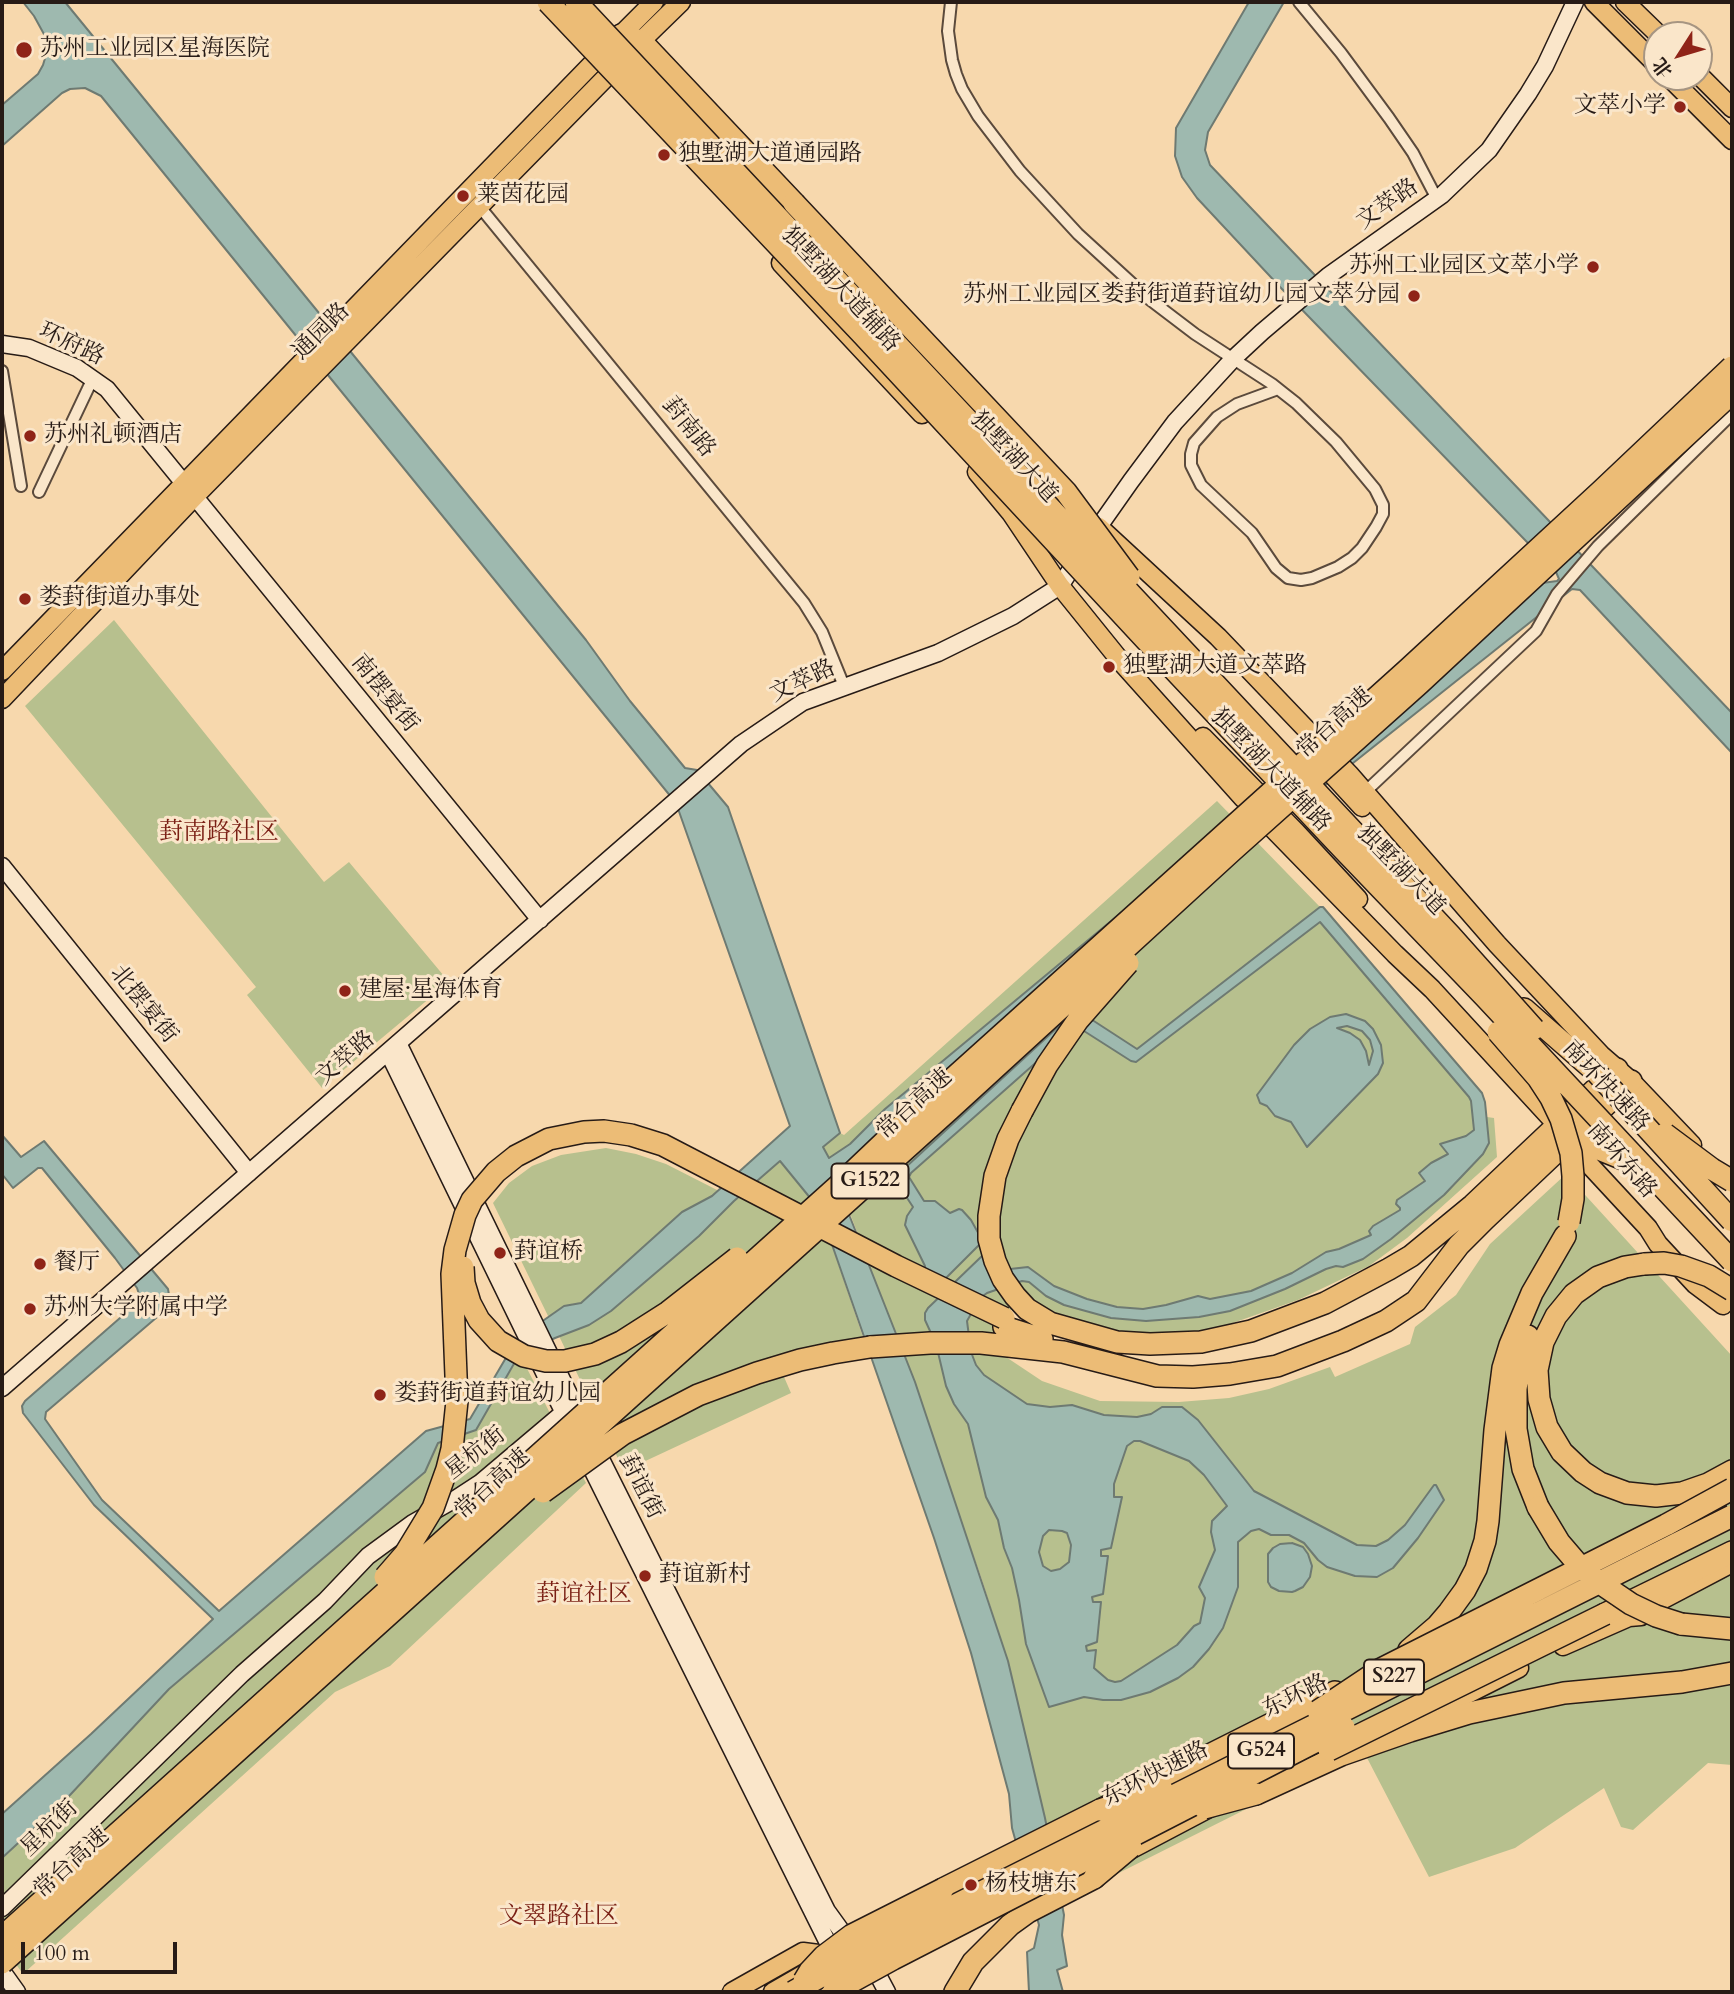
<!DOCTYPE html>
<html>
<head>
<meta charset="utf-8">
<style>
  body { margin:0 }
  #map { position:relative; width:1734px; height:1994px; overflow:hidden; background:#f7d8ad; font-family:Cardo,"Noto Serif SC",serif }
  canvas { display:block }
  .frame { position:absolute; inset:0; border:4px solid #271b16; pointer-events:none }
  .north { position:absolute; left:1643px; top:21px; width:70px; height:70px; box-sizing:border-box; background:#fae6ca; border:2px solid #a69582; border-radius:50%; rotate:233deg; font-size:19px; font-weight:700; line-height:28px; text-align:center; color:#271b16 }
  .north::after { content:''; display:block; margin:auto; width:24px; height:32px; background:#8f2418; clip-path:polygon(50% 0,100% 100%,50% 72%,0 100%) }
  .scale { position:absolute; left:21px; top:1942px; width:156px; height:32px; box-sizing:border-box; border:4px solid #271b16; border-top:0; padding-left:9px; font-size:21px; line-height:24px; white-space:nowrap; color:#271b16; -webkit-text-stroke:5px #fae6ca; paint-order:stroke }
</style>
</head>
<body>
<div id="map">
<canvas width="1734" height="1994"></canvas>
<div class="frame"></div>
<div class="north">北</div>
<div class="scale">100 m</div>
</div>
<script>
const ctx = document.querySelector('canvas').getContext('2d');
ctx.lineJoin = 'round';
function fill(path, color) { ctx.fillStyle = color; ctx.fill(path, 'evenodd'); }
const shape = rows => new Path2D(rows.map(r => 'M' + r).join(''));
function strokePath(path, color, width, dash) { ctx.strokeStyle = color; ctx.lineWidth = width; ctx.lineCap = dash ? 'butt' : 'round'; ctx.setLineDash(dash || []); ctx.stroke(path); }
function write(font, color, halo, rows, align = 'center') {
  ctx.font = font + ' Cardo,"Noto Serif SC",serif'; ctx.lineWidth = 6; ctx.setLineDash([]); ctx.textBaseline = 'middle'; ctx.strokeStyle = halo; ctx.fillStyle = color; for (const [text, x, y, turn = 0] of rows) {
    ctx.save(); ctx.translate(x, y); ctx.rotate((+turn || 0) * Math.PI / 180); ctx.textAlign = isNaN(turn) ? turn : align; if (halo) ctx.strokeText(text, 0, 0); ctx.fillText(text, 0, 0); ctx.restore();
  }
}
const green = shape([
  [114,620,324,882,349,862,449,982,322,1088,247,995,256,987,25,706],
  [1217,801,1320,907,1313,913,1320,922,1487,1117,1494,1118,1497,1157,1407,1238,1369,1266,1298,1300,1213,1330,1136,1336,1064,1324,1029,1298,1009,1311,997,1351,1042,1381,1100,1401,1179,1402,1229,1398,1269,1389,1330,1367,1335,1377,1410,1344,1415,1327,1456,1295,1490,1244,1566,1174,1732,1356,1732,1765,1708,1763,1633,1830,1621,1827,1604,1788,1515,1848,1429,1877,1365,1754,1306,1779,1061,1902,1045,1818,1008,1661,980,1574,836,1174,823,1148,840,1133,844,1135],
  [606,1148,636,1154,666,1164,719,1191,712,1196,682,1212,581,1303,572,1304,549,1318,493,1203,509,1183,532,1166,561,1155],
  [780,1161,820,1210,863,1337,781,1370,791,1393,624,1471,559,1336,599,1319,627,1299,640,1285,699,1236,734,1201],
  [520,1355,586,1483,390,1666,335,1692,23,1974,2,1945,2,1858,70,1795,169,1689,424,1472,438,1443,476,1430]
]);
const water = shape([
  [23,2,65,2,586,640,630,701,685,768,697,770,728,807,840,1133,823,1147,829,1158,850,1144,885,1109,1152,887,1535,584,1557,581,1559,579,1556,572,1281,288,1197,198,1182,177,1175,156,1176,128,1249,2,1284,2,1208,132,1205,150,1210,165,1732,713,1732,753,1580,590,1572,589,836,1174,850,1217,915,1382,1008,1661,1045,1818,1064,1915,1062,1935,1067,1966,1057,1970,1063,1992,1029,1992,1027,1952,1034,1948,1039,1925,1012,1828,1009,1794,971,1653,934,1538,820,1210,780,1161,734,1201,699,1236,611,1311,589,1325,555,1338,519,1355,476,1430,438,1443,425,1472,169,1689,70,1795,2,1858,2,1814,91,1734,213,1619,94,1505,23,1413,22,1406,25,1401,136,1304,140,1297,137,1288,115,1258,42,1168,38,1168,13,1188,2,1174,2,1135,21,1157,44,1141,168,1289,170,1301,163,1312,46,1412,45,1419,102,1500,219,1611,426,1431,470,1419,517,1339,564,1306,581,1303,682,1212,712,1196,790,1126,676,803,101,96,85,88,70,89,62,93,2,146,2,105,38,74,43,65,46,55,45,36,34,16,23,2],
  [1320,907,1323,907,1482,1093,1485,1102,1489,1143,1483,1154,1444,1195,1391,1239,1363,1259,1343,1267,1336,1266,1326,1269,1285,1289,1230,1311,1199,1317,1146,1321,1111,1318,1064,1305,1046,1296,1029,1282,1022,1281,987,1293,980,1298,967,1321,971,1352,976,1365,984,1375,1027,1404,1050,1407,1072,1405,1104,1415,1137,1417,1151,1414,1162,1407,1182,1407,1198,1420,1254,1491,1357,1545,1376,1546,1388,1540,1405,1525,1434,1485,1436,1485,1444,1500,1418,1538,1393,1568,1377,1577,1355,1576,1327,1567,1318,1560,1304,1543,1289,1535,1271,1535,1259,1529,1251,1531,1238,1542,1238,1587,1223,1628,1209,1649,1193,1667,1178,1678,1150,1692,1121,1700,1103,1700,1084,1697,1049,1707,1026,1644,1019,1600,1012,1568,1004,1548,998,1520,986,1497,968,1424,954,1404,946,1386,936,1344,925,1320,925,1313,928,1308,983,1255,1010,1269,1028,1267,1054,1286,1087,1299,1117,1307,1143,1309,1166,1305,1198,1296,1210,1299,1251,1291,1292,1273,1326,1252,1339,1249,1371,1235,1369,1231,1373,1226,1400,1210,1400,1208,1396,1204,1397,1200,1425,1181,1419,1173,1431,1163,1448,1154,1440,1144,1466,1136,1474,1130,1471,1101,1469,1097,1320,922,1136,1062,1131,1061,1084,1031,1066,1036,911,1173,909,1177,924,1201,935,1201,950,1213,959,1209,962,1210,971,1220,981,1238,979,1245,940,1284,926,1284,925,1266,905,1225,907,1216,913,1207,894,1178,1071,1015,1080,1012,1137,1049,1320,907],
  [1134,1441,1140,1441,1189,1461,1204,1475,1227,1506,1212,1521,1211,1532,1215,1550,1199,1587,1205,1598,1200,1623,1194,1626,1177,1645,1121,1681,1115,1682,1108,1680,1094,1668,1096,1650,1087,1651,1086,1646,1097,1642,1101,1602,1093,1602,1092,1597,1103,1594,1108,1556,1101,1556,1101,1550,1111,1548,1122,1497,1114,1497,1114,1484,1127,1446,1134,1441],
  [1049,1530,1062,1531,1067,1533,1071,1545,1069,1562,1060,1569,1051,1571,1043,1566,1039,1552,1043,1536,1049,1530],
  [1346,1014,1365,1021,1373,1029,1381,1045,1383,1063,1378,1074,1307,1147,1291,1122,1275,1116,1267,1106,1260,1103,1257,1095,1294,1045,1310,1029,1330,1017,1346,1014],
  [1347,1026,1362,1031,1370,1040,1373,1051,1369,1065,1366,1051,1360,1040,1350,1033,1337,1028,1347,1026],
  [1292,1543,1303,1547,1308,1554,1312,1566,1310,1577,1303,1587,1295,1591,1292,1592,1279,1591,1271,1587,1268,1582,1268,1554,1273,1548,1280,1544,1292,1543]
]);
const street = shape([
  [951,2,948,31,952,60,956,74,962,89,978,116,1020,171,1078,234,1149,299,1195,334,1272,384,1282,392,1296,403,1336,442,1375,489,1383,505,1383,514,1376,527,1362,548,1352,558,1338,567,1312,578,1301,580,1288,578,1276,568,1252,533,1201,485,1191,465,1191,454,1194,443,1217,417,1237,404,1278,389],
  [1299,2,1341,53,1389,118,1413,153,1437,199],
  [480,207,804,603,822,632,844,686],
  [2,371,21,486],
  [39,492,93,378],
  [1365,792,1536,631,1557,594,1598,546,1732,414]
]);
const secondary = shape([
  [2,344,29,348,77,368,107,389,540,920],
  [1093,535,1131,481,1175,422,1233,359,1262,332,1328,276,1442,195,1489,150,1528,94,1545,66,1575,2],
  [2,866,249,1173],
  [398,1043,584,1425],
  [388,1052,559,1403,836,1959],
  [2,1388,741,744,803,702,938,653,1013,616,1060,586,1081,554],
  [594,1445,827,1911,853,1947],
  [2,1908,242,1674,325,1601,368,1556,413,1523,457,1498,480,1483,564,1412,568,1405],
  [867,1964,879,1977,887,1992],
  [2,1971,17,1992]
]);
const primary = shape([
  [1594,2,1657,65],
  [1625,2,1659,35],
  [641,41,681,2],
  [1699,75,1732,108],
  [1669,77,1732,140],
  [781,263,922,414],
  [977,472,1011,513,1060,586,1123,664,1243,798,1395,954,1432,989,1558,1126,1585,1160,1648,1228,1658,1244,1695,1284,1723,1305],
  [1099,527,1218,637,1349,774,1497,944,1601,1055,1631,1081,1692,1145],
  [2,671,593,63,654,2],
  [2,699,194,497,621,62],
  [1203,737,1296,832,1358,899],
  [1317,758,1362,807],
  [1570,1139,1629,1163,1643,1173],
  [1563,1646,1629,1617,1641,1616,1652,1605,1732,1563],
  [1404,1726,1519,1668],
  [1122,1854,1215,1805],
  [732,1992,803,1952,834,1956],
  [773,1992,806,1973]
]);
const highway = shape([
  [621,35,641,41,794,203],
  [1524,1009,1596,1072],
  [1022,1111,1008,1139,995,1176,989,1216,989,1239,995,1261,1003,1279,1015,1296,1027,1309,1050,1323,1117,1342,1150,1344,1201,1342,1251,1331,1325,1303,1389,1269,1411,1256,1473,1205,1617,1069],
  [1644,1264,1625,1267,1598,1277,1574,1294,1556,1316,1543,1342,1537,1370,1539,1399,1547,1427,1562,1452,1583,1472,1600,1483,1627,1493,1656,1496,1682,1493,1708,1484,1732,1471],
  [1004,1327,1042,1339],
  [1528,1336,1520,1362,1516,1389,1516,1429,1523,1469,1538,1507],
  [870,1347,930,1343,981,1343,1063,1352,1157,1376,1193,1377,1230,1374,1277,1366,1343,1341,1386,1321,1416,1301,1459,1245,1485,1219,1631,1081],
  [1605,1614,1732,1552],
  [1681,1624,1732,1629],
  [1409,1650,1437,1626,1449,1612,1465,1590,1476,1569,1485,1541,1488,1521,1495,1430,1503,1368,1510,1345,1532,1293,1565,1236],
  [1256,1794,1341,1755,1410,1731,1469,1713,1564,1693,1682,1682,1732,1673],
  [943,1889,1335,1692],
  [955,1992,973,1962,1010,1925,1028,1912,1094,1878]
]);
const highwayBridge = shape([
  [548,2,864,336,1147,641,1341,847,1485,997,1732,1261],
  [576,2,1451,936,1534,1029],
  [794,203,1066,492,1129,577],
  [1498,1032,1538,1078,1551,1098,1561,1119,1571,1153,1573,1176,1573,1199,1569,1222],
  [1596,1072,1732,1221],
  [1022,1111,1047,1065,1078,1020,1128,963],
  [1665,1134,1712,1169,1732,1181],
  [1644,1264,1664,1263,1681,1266,1709,1276,1732,1290],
  [463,1267,464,1283,470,1303,479,1320,498,1341,524,1356,546,1361,565,1361,595,1354,621,1342,668,1312,737,1258],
  [543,1492,623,1434,698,1395,757,1373,800,1360,833,1353,870,1347],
  [1538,1507,1559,1542,1577,1563,1597,1581,1631,1604,1656,1616,1681,1624],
  [385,1577,405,1554,433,1508,447,1469,452,1449,457,1401,452,1274,455,1250,465,1215,472,1200,496,1172,516,1156,549,1139,584,1132,604,1131,631,1135,663,1145,896,1266,1004,1318],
  [1318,1711,1381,1669,1666,1525,1732,1489],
  [1329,1750,1605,1614],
  [1204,1808,1256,1794],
  [1100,1810,1162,1789],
  [1094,1878,1131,1847],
  [2,1937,840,1184,920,1108,1407,670,1601,491,1732,367],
  [2,1963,949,1110,1232,851,1419,684,1732,393],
  [804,1981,810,1971,824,1956,852,1935,943,1889],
  [793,1992,882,1942,1732,1516],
  [833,1992,893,1959,1344,1727]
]);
const markers = [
  [24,50,9,"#8f2418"],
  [1680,107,7,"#8f2418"],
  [664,155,7,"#8f2418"],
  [463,196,7,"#8f2418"],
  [1593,267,7,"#8f2418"],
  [1414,296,7,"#8f2418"],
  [30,436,7,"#8f2418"],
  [25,599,7,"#8f2418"],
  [1109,667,7,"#8f2418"],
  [345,991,7,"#8f2418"],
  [500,1253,7,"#8f2418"],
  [40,1264,7,"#8f2418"],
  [30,1309,7,"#8f2418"],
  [380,1395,7,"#8f2418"],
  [645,1576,7,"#8f2418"],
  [971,1885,7,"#8f2418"]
];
const shields = [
  [870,1181,77],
  [1394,1677,60],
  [1261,1751,66]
];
const shieldNames = [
  ["G1522",870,1181],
  ["S227",1394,1677],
  ["G524",1261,1751]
];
const poiNames = [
  ["苏州工业园区星海医院",40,50],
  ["文萃小学",1666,107,"right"],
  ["独墅湖大道通园路",678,155],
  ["莱茵花园",477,196],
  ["苏州工业园区文萃小学",1579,267,"right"],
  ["苏州工业园区娄葑街道葑谊幼儿园文萃分园",1400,296,"right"],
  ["苏州礼顿酒店",44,436],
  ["娄葑街道办事处",39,599],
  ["独墅湖大道文萃路",1123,667],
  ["建屋·星海体育",359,991],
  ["葑谊桥",514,1253],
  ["餐厅",54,1264],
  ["苏州大学附属中学",44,1309],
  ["娄葑街道葑谊幼儿园",394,1395],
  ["葑谊新村",659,1576],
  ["杨枝塘东",985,1885]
];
const streetNames = [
  ["文萃路",1388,205,-35],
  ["独墅湖大道辅路",840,290,47],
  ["通园路",322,332,-45],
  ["环府路",71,345,25],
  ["葑南路",688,428,51],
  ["独墅湖大道",1013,458,47],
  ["文萃路",803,682,-25],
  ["南摆宴街",384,694,51],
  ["常台高速",1335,724,-42],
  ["独墅湖大道辅路",1270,771,46],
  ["独墅湖大道",1400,871,46],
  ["北摆宴街",143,1005,51],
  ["文萃路",346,1059,-41],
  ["南环快速路",1605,1087,47],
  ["常台高速",915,1105,-42],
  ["南环东路",1621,1161,49],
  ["星杭街",476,1454,-38],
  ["常台高速",493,1485,-42],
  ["葑谊街",640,1487,63],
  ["东环路",1296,1697,-26],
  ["东环快速路",1156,1775,-27],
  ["星杭街",50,1829,-44],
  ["常台高速",72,1864,-42]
];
const neighbourhoodNames = [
  ["葑南路社区",219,833],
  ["葑谊社区",584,1595],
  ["文翠路社区",559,1917]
];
fill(green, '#b7c08e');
fill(water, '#9eb9af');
strokePath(water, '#6e7a72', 2);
strokePath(street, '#5b4a3c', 14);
strokePath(secondary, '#271b16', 19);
strokePath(primary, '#271b16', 21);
strokePath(highway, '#271b16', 24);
strokePath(street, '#fae6ca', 10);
strokePath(secondary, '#fae6ca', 16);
strokePath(primary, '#ecbc76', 18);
strokePath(highway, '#ecbc76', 21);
strokePath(highwayBridge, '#271b16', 24, []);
strokePath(highwayBridge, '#ecbc76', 21);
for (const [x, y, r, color] of markers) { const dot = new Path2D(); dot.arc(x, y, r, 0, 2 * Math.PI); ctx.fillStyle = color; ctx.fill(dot); strokePath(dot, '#fae6ca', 2.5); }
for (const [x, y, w] of shields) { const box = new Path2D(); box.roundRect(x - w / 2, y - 17.5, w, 35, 5); ctx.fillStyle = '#fae6ca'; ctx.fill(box); strokePath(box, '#271b16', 2); }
write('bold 21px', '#271b16', null, shieldNames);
write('23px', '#271b16', '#fae6ca', poiNames, 'left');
write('23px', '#271b16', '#fae6ca', streetNames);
write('24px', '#7a1f14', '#fae6ca', neighbourhoodNames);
</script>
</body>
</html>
